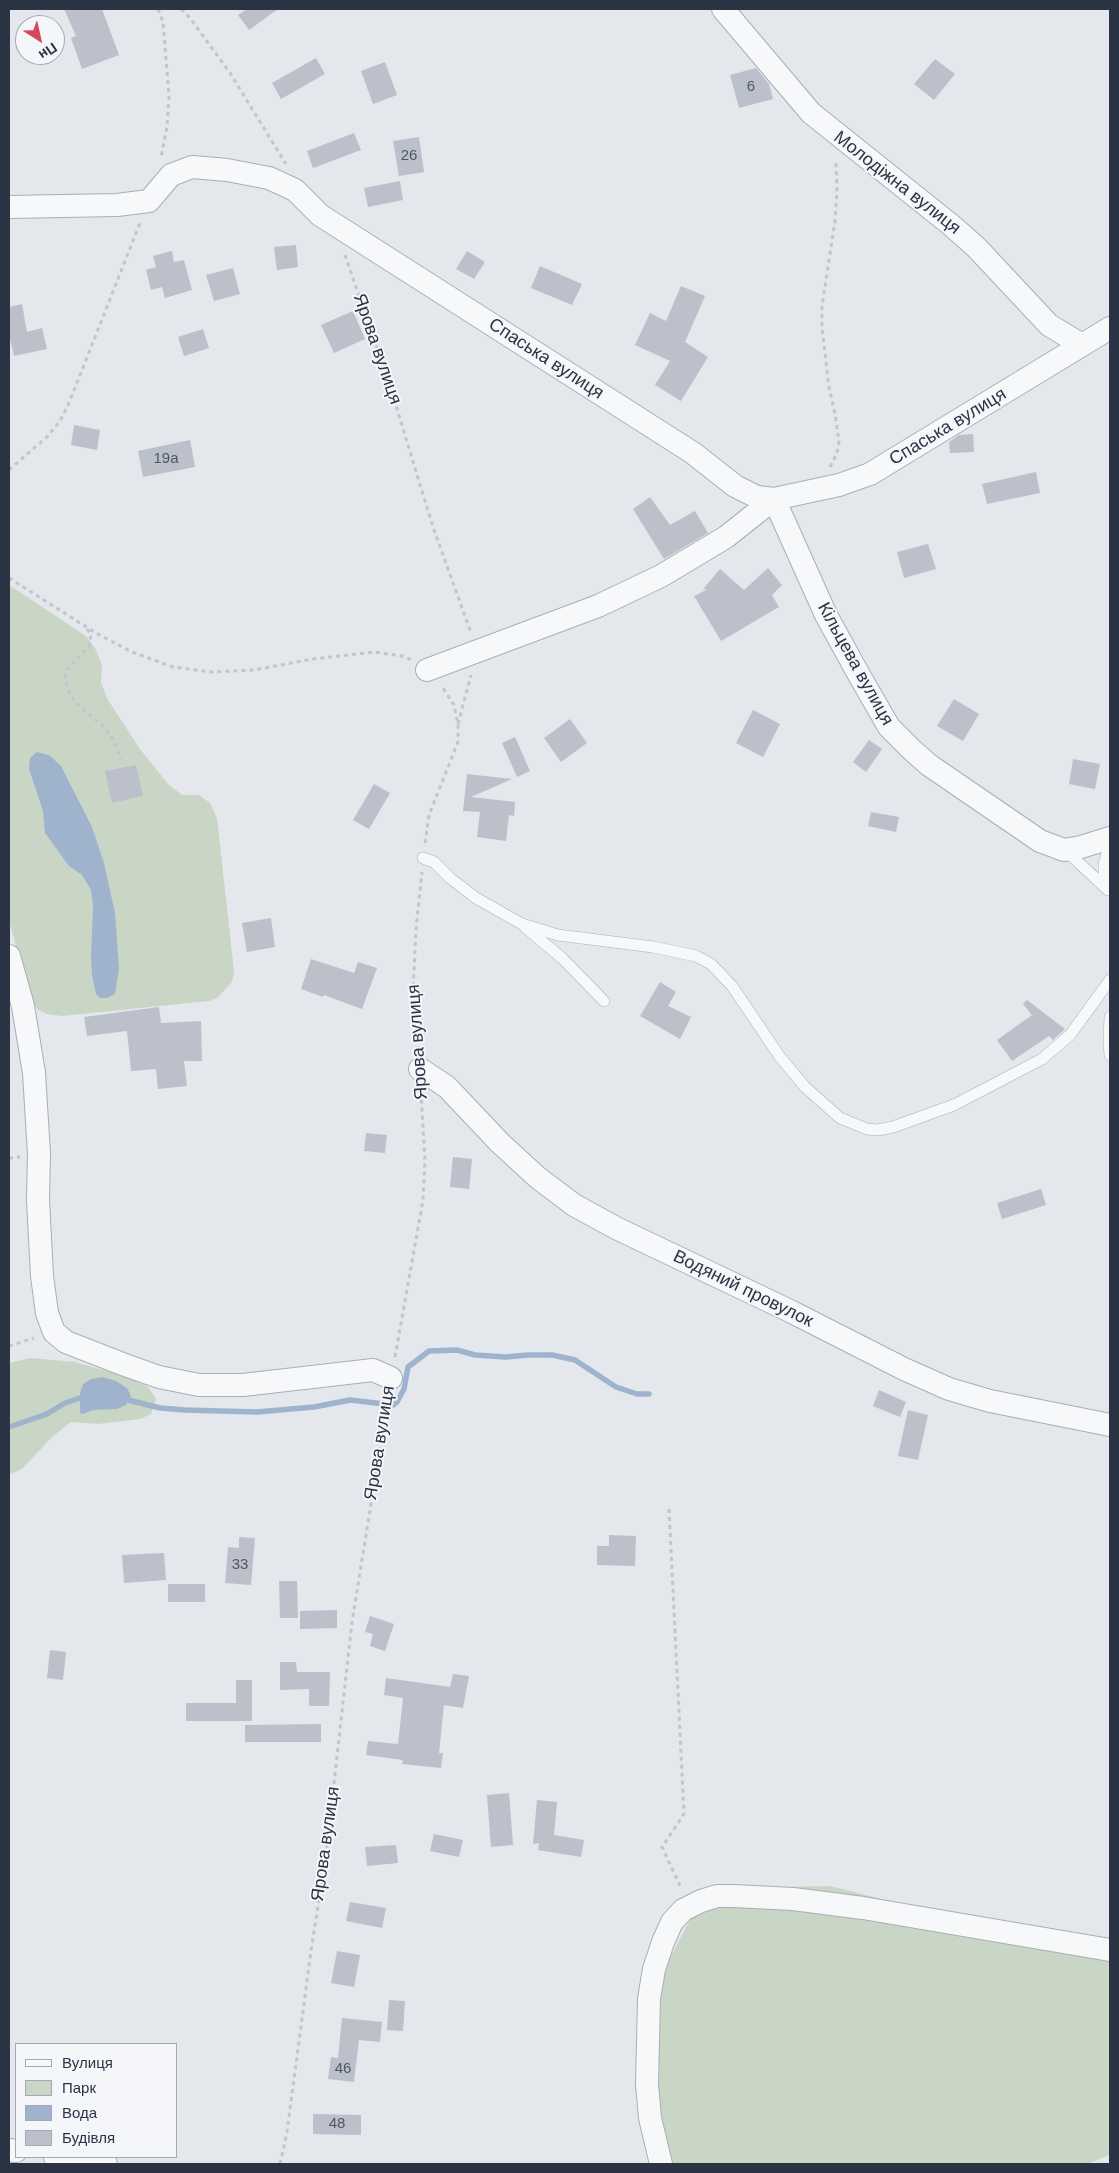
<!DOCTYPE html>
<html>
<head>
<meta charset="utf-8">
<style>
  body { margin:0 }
  #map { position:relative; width:1119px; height:2173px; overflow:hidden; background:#e4e7ec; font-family:Arial,sans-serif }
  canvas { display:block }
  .frame { position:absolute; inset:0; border:10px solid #2b3445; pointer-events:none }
  .legend { position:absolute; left:15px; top:2043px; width:162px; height:115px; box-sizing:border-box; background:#f4f6f9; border:1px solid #a4a8b1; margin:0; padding:6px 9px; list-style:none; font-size:15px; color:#2b3445 }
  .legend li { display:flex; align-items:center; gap:10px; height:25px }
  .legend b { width:25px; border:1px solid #a4a8b1 }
  .north { position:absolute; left:15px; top:15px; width:50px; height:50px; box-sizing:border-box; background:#f4f6f9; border:1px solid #a4a8b1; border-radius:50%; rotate:145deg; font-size:14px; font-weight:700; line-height:20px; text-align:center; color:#2b3445 }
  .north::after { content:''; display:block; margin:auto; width:18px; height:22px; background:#d1495b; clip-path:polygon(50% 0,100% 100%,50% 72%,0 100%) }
</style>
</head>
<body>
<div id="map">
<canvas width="1119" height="2173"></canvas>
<div class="frame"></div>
<ul class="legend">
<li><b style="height:6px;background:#f7f8fa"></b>Вулиця</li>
<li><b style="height:14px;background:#c9d6c5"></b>Парк</li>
<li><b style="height:14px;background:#9fb4cc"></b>Вода</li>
<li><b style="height:14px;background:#bbc0ca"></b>Будівля</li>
</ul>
<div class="north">Пн</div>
</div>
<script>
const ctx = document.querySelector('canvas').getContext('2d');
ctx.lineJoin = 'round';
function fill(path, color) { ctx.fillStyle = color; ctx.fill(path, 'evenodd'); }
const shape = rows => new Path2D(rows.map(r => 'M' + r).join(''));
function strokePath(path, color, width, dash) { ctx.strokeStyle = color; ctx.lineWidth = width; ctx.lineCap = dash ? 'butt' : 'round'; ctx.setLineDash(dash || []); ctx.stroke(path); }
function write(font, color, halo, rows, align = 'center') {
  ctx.font = font + ' Arial,sans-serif'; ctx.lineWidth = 4; ctx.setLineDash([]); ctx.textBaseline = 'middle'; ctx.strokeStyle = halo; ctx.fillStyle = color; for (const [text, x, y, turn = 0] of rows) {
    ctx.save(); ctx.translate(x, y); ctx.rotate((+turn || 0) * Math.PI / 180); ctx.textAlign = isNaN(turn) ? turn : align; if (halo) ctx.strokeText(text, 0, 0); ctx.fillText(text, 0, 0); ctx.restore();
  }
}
const green = shape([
  [9,585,86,636,96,650,102,665,101,683,108,700,140,749,168,784,182,795,199,795,210,803,217,818,234,971,232,982,217,998,209,1001,62,1016,47,1014,37,1009,32,1001,9,921],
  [30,1358,75,1362,124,1376,148,1387,156,1399,151,1414,140,1419,98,1424,71,1422,53,1436,22,1469,9,1475,9,1363],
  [830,1886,1110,1957,1110,2155,1087,2164,664,2164,657,2092,662,1973,694,1912,738,1888]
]);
const water = shape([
  [37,752,49,755,61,766,92,827,104,863,115,913,119,968,115,994,107,998,100,998,96,994,92,975,91,957,93,906,91,890,82,875,69,866,45,833,43,811,29,769,30,758],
  [103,1377,116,1381,127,1388,131,1396,126,1405,117,1409,93,1410,83,1414,80,1413,80,1393,83,1384,91,1379]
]);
const stream = shape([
  [128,1400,160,1408,185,1410,257,1412,314,1407,350,1400,393,1405,397,1402,404,1389,408,1367,429,1351,457,1350,475,1355,506,1357,528,1355,552,1355,575,1360,616,1387,637,1394,649,1394],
  [9,1427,47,1414,65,1403,80,1398]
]);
const building = shape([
  [64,9,102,9,119,55,82,69,71,38,76,36],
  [247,9,278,9,249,30,238,15],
  [316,58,325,74,281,99,272,83],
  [935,59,955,74,934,100,914,84],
  [385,62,397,95,373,104,361,71],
  [756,68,769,84,773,99,739,108,730,75],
  [354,133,361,150,313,168,307,151],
  [419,137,424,172,399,176,393,141],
  [400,181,403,200,368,207,364,188],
  [296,245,298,267,277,270,274,247],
  [172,251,174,262,184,260,192,290,165,298,162,287,151,290,146,270,156,267,153,256],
  [467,251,485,262,474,279,456,269],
  [540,266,582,284,572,305,531,288],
  [233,268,240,294,214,301,206,275],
  [681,286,705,296,685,342,708,357,681,401,655,385,670,361,635,345,650,313,666,321],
  [22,304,27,332,42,328,47,349,14,356,9,334,9,307],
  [353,311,365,339,334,353,321,325],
  [203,329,209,348,184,356,178,337],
  [74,425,100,430,97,450,71,445],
  [973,434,974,452,950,453,949,442,959,435],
  [190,440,195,467,143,477,138,451],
  [1036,472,1040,493,987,504,982,484],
  [650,497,670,525,695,511,708,533,664,559,633,509],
  [928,544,936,569,904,578,897,552],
  [768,568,782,585,772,595,779,607,721,641,694,596,706,590,704,588,720,569,744,590],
  [954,699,979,714,963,741,937,726],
  [753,710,780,724,763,757,736,743],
  [570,719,587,743,561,762,544,738],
  [515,737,530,771,517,777,502,743],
  [869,740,882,749,866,772,853,762],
  [1073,759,1100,764,1095,789,1069,784],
  [136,765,143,796,112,803,105,771],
  [467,774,512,779,471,797,515,802,514,816,509,815,506,841,477,837,480,812,463,811],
  [374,784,390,793,369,829,353,820],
  [871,812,899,817,896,832,868,826],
  [271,918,275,947,247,952,242,923],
  [311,959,354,973,358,962,377,968,362,1009,324,995,323,997,301,989],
  [660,982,676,992,668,1006,691,1017,680,1039,640,1016],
  [1027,1000,1065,1029,1053,1040,1049,1036,1012,1061,997,1040,1032,1015,1023,1004],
  [159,1007,161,1023,201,1021,202,1061,184,1061,187,1086,158,1089,156,1069,131,1071,127,1031,87,1036,84,1017],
  [366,1133,387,1135,385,1153,364,1151],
  [453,1157,472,1159,469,1189,450,1187],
  [1041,1189,1046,1205,1002,1219,997,1203],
  [879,1390,906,1402,900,1417,873,1406],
  [908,1410,928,1415,918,1460,898,1456],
  [609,1535,636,1536,635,1566,597,1565,597,1546,609,1546],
  [239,1537,255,1538,251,1585,225,1583,228,1547,239,1548],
  [164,1553,166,1580,124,1583,122,1555],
  [279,1581,297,1581,298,1618,280,1618],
  [168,1584,205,1584,205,1602,168,1602],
  [337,1610,337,1628,300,1629,300,1611],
  [370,1616,394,1624,385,1651,370,1646,373,1634,365,1632],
  [50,1650,66,1652,63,1680,47,1678],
  [280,1662,296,1662,297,1672,330,1672,329,1706,309,1706,309,1689,280,1690],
  [453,1674,469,1676,463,1708,444,1705,439,1753,443,1753,441,1768,402,1764,403,1760,366,1755,368,1741,398,1744,403,1698,384,1695,386,1678,450,1687],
  [236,1680,252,1680,252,1721,186,1721,186,1703,236,1703],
  [321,1724,321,1742,245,1742,245,1725],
  [509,1793,513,1845,491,1847,487,1795],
  [537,1800,557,1802,554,1835,584,1840,581,1857,538,1850,539,1843,533,1844],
  [434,1834,463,1840,459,1857,430,1851],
  [396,1845,398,1863,367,1866,365,1847],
  [350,1902,386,1908,382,1928,346,1921],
  [337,1951,360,1955,354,1987,331,1983],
  [389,2000,405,2001,403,2031,387,2030],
  [342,2018,382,2022,380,2042,359,2040,354,2082,328,2079,331,2057,338,2058],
  [313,2114,361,2115,361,2135,313,2134]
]);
const path = shape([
  [158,9,163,22,169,96,167,126,161,158],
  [181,9,190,18,230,73,286,164],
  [345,255,390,386,433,527,471,633],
  [830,467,837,453,839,441,835,414,829,387,822,328,822,306,835,221,837,191,836,160],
  [9,470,48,436,60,421,69,403,140,223],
  [9,578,96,633,132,652,173,667,212,672,254,670,313,659,374,652,402,656,412,660],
  [87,629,91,634,89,646,67,669,65,680,70,695,79,706,104,727,114,741,121,760],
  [458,724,471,675],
  [425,843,429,815,458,742,458,725,454,705,441,685],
  [418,1050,413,992,416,929,422,872],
  [9,1158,20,1157],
  [9,1346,34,1338],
  [395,1357,423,1200,425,1161,421,1094],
  [669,1509,684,1814,662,1847,681,1888],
  [280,2164,287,2132,311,1951,326,1855,352,1622,388,1398]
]);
const service = shape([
  [1065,850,1107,889],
  [423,858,434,862,450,878,476,898,522,924,558,935,653,947,696,956,711,964,732,986,780,1057,805,1087,840,1118,867,1129,878,1130,893,1127,954,1105,1042,1059,1070,1035,1110,980],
  [1108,890,1104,876,1104,864,1110,843],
  [525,927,563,959,604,1001],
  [1110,1017,1109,1041,1110,1055]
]);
const minor = shape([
  [723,9,811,113,951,225,976,247,1049,325,1082,345],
  [9,207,117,205,149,201,171,175,192,167,227,170,269,178,295,190,320,215,693,453,735,486,757,497,774,499,839,485,870,474,1110,328],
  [427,670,598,606,661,576,726,537,774,499,826,615,859,675,889,727,912,750,929,765,1040,841,1064,850,1081,847,1110,838],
  [9,956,23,1006,34,1073,39,1154,38,1200,42,1276,47,1313,54,1332,66,1342,125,1365,159,1377,199,1385,243,1385,373,1370,391,1378],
  [420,1069,447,1087,500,1143,537,1177,574,1205,616,1228,792,1312,904,1369,949,1389,990,1401,1110,1425],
  [9,2150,16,2151],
  [55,2157,106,2164],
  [661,2164,650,2118,647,2084,649,1999,654,1969,663,1942,672,1922,683,1910,701,1901,717,1896,734,1896,793,1899,863,1908,1110,1950]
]);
const numberNames = [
  ["6",751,87],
  ["26",409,156],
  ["19а",166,459],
  ["33",240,1565],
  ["46",343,2069],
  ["48",337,2124]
];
const streetNames = [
  ["Молодіжна вулиця",897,183,38],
  ["Ярова вулиця",377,349,71],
  ["Спаська вулиця",546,359,33],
  ["Спаська вулиця",948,427,-31],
  ["Кільцева вулиця",855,664,61],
  ["Ярова вулиця",418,1042,-94],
  ["Водяний провулок",743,1289,26],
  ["Ярова вулиця",380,1443,-81],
  ["Ярова вулиця",326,1844,-82]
];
fill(green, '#c9d6c5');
fill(water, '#9fb4cc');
strokePath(stream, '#9fb4cc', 5.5);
fill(building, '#bbc0ca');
strokePath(service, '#a9aeb7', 12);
strokePath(minor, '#a9aeb7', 24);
strokePath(path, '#c2c5cb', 3, [4, 4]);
strokePath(service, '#f7f8fa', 11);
strokePath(minor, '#f7f8fa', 22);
write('15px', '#4f5766', null, numberNames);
write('18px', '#2b3445', '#f4f6f9', streetNames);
</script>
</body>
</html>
